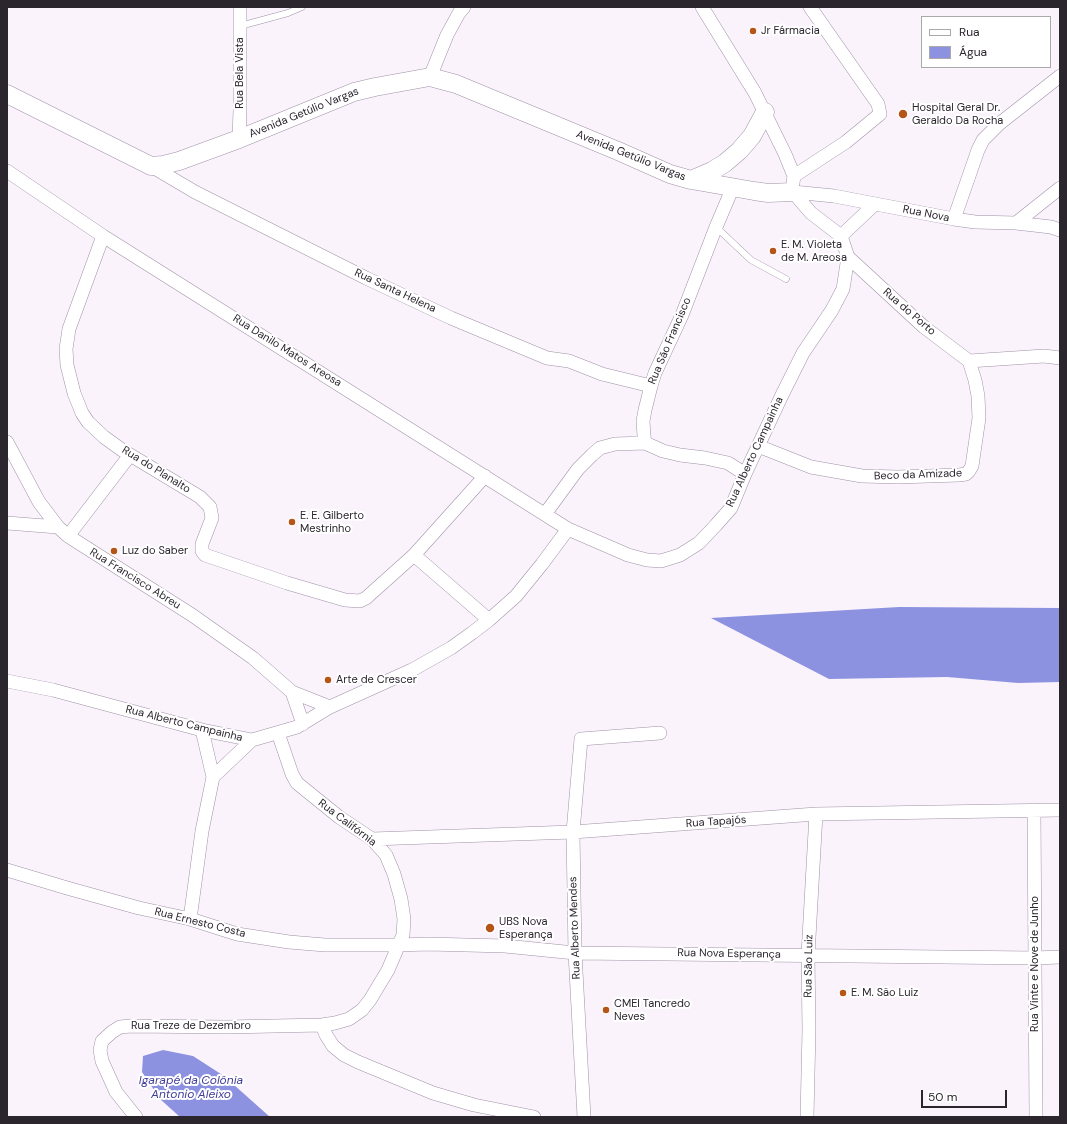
<!DOCTYPE html>
<html>
<head>
<meta charset="utf-8">
<style>
  body { margin:0 }
  #map { position:relative; width:1067px; height:1124px; overflow:hidden; background:#faf3fc; font-family:"DM Sans",sans-serif }
  canvas { display:block }
  .frame { position:absolute; inset:0; border:8px solid #2b252e; pointer-events:none }
  .legend { position:absolute; left:921px; top:16px; width:130px; height:52px; box-sizing:border-box; background:#fff; border:1px solid #aaa8ab; margin:0; padding:5px 7px; list-style:none; font-size:12px; color:#2b252e }
  .legend li { display:flex; align-items:center; gap:8px; height:20px }
  .legend b { width:20px; border:1px solid #aaa8ab }
  .scale { position:absolute; left:921px; top:1090px; width:86px; height:18px; box-sizing:border-box; border:2px solid #2b252e; border-top:0; padding-left:5px; font-size:12px; line-height:14px; white-space:nowrap; color:#2b252e; -webkit-text-stroke:3px #fff; paint-order:stroke }
</style>
</head>
<body>
<div id="map">
<canvas width="1067" height="1124"></canvas>
<div class="frame"></div>
<ul class="legend">
<li><b style="height:5px;background:#fff"></b>Rua</li>
<li><b style="height:11px;background:#8d92e0"></b>Água</li>
</ul>
<div class="scale">50 m</div>
</div>
<script>
const ctx = document.querySelector('canvas').getContext('2d');
ctx.lineJoin = 'round';
function fill(path, color) { ctx.fillStyle = color; ctx.fill(path, 'evenodd'); }
const shape = rows => new Path2D(rows.map(r => 'M' + r).join(''));
function strokePath(path, color, width, dash) { ctx.strokeStyle = color; ctx.lineWidth = width; ctx.lineCap = dash ? 'butt' : 'round'; ctx.setLineDash(dash || []); ctx.stroke(path); }
function write(font, color, halo, rows, align = 'center') {
  ctx.font = font + ' "DM Sans",sans-serif'; ctx.lineWidth = 4; ctx.setLineDash([]); ctx.textBaseline = 'middle'; ctx.strokeStyle = halo; ctx.fillStyle = color; for (const [text, x, y, turn = 0] of rows) {
    ctx.save(); ctx.translate(x, y); ctx.rotate((+turn || 0) * Math.PI / 180); ctx.textAlign = isNaN(turn) ? turn : align; if (halo) ctx.strokeText(text, 0, 0); ctx.fillText(text, 0, 0); ctx.restore();
  }
}
const water = shape([
  [899,607,1060,608,1060,682,1018,683,947,677,829,679,711,618],
  [163,1050,193,1056,224,1076,270,1117,180,1117,160,1099,142,1072,143,1056]
]);
const lane = shape([
  [240,26,288,13,302,7],
  [716,227,751,260,786,279]
]);
const street = shape([
  [702,7,755,93,785,154,794,176,793,183],
  [430,77,447,35,459,13,464,7],
  [239,139,240,110,240,7],
  [151,166,195,192,366,278,451,318,547,358,569,361,602,374,651,386],
  [7,171,103,236,568,529],
  [794,176,846,142,880,114,878,104,810,7],
  [733,187,716,227,682,315,655,373,651,386,645,410,643,421,644,436,645,443,663,451,680,455,705,458,728,463,745,474],
  [793,192,811,213,841,236,848,257,924,327,969,361,1044,356,1060,358],
  [793,192,834,196,954,219,975,222,1016,223,1051,227,1060,230],
  [954,219,978,150,983,140,999,124,1060,76],
  [1016,223,1060,188],
  [103,236,69,329,66,349,67,365,74,393,82,413,88,422,104,437,122,450,200,497,210,507,212,518,202,544,202,551,205,555,287,583,345,600,360,601,366,598,414,555,485,476],
  [841,236,875,204],
  [7,442,39,502,58,527,68,536,192,615,253,658,292,692,330,707],
  [758,446,811,467,862,476,898,477,959,475,966,474,969,471,972,466,979,418,978,396,975,380,969,361],
  [545,514,578,469,592,455,600,448,615,444,645,443],
  [7,523,58,527],
  [68,536,130,455],
  [414,555,489,620],
  [7,681,53,690,202,730,252,740,297,727,330,707,412,670,451,648,472,633,489,620,516,596,542,564,568,529,628,555,647,560,661,561,680,555,699,543,716,525,731,508,745,474,782,395,803,353,832,310,843,289,848,257],
  [292,692,303,724],
  [213,777,252,740],
  [1034,810,1036,1117],
  [372,839,573,832,816,814,1060,810],
  [7,870,67,888,139,908,190,919,237,934,289,942,325,945,399,945,428,944,505,946,575,953,1035,958,1060,957],
  [190,919,202,831,213,777,202,730],
  [322,1025,326,1035,333,1046,344,1055,358,1062,433,1093,474,1105,534,1117],
  [136,1117,116,1092,102,1061,100,1050,102,1041,112,1032,120,1027,131,1026,226,1027,322,1025,335,1023,349,1019,362,1010,370,1000,388,970,403,935,404,919,401,899,394,874,386,855,372,839,339,817,297,783,292,774,278,733],
  [584,1117,575,953,573,832,581,739,660,733],
  [807,1117,809,1030,808,955,816,814]
]);
const secondary = shape([
  [7,94,151,166,163,165,179,161,239,139,354,92,375,87,430,77,456,84,618,151,670,174,691,180,754,191,768,193,793,192],
  [691,180,712,171,725,163,739,151,752,136,765,112]
]);
const markers = [
  [753,31,4,"#b65518"],
  [903,114,5,"#b65518"],
  [773,251,4,"#b65518"],
  [292,522,4,"#b65518"],
  [114,551,4,"#b65518"],
  [328,680,4,"#b65518"],
  [490,928,5,"#b65518"],
  [843,993,4,"#b65518"],
  [606,1010,4,"#b65518"]
];
const poiNames = [
  ["Jr Fármacia",761,31],
  ["Hospital Geral Dr.",912,108],
  ["Geraldo Da Rocha",912,121],
  ["E. M. Violeta",781,245],
  ["de M. Areosa",781,258],
  ["E. E. Gilberto",300,516],
  ["Mestrinho",300,529],
  ["Luz do Saber",122,551],
  ["Arte de Crescer",336,680],
  ["UBS Nova",499,922],
  ["Esperança",499,935],
  ["E. M. São Luiz",851,993],
  ["CMEI Tancredo",614,1004],
  ["Neves",614,1017]
];
const streetNames = [
  ["Rua Bela Vista",240,73,-90],
  ["Avenida Getúlio Vargas",304,113,-22],
  ["Avenida Getúlio Vargas",631,156,22],
  ["Rua Nova",926,214,11],
  ["Rua Santa Helena",395,291,25],
  ["Rua do Porto",909,312,41],
  ["Rua São Francisco",670,341,-67],
  ["Rua Danilo Matos Areosa",287,351,32],
  ["Rua Alberto Campainha",755,452,-65],
  ["Rua do Planalto",156,470,32],
  ["Beco da Amizade",918,475,-2],
  ["Rua Francisco Abreu",135,579,32],
  ["Rua Alberto Campainha",184,724,14],
  ["Rua Tapajós",716,822,-4],
  ["Rua Califórnia",347,823,37],
  ["Rua Ernesto Costa",200,923,14],
  ["Rua Alberto Mendes",575,928,-92],
  ["Rua Nova Esperança",729,954,1],
  ["Rua Vinte e Nove de Junho",1035,964,-90],
  ["Rua São Luiz",809,966,-89],
  ["Rua Treze de Dezembro",191,1026]
];
const waterNames = [
  ["Igarapé da Colônia",191,1081],
  ["Antonio Aleixo",191,1095]
];
fill(water, '#8d92e0');
strokePath(lane, '#a091a7', 7);
strokePath(street, '#a091a7', 14);
strokePath(secondary, '#a091a7', 19);
strokePath(lane, '#fff', 6);
strokePath(street, '#fff', 13);
strokePath(secondary, '#fff', 18);
for (const [x, y, r, color] of markers) { const dot = new Path2D(); dot.arc(x, y, r, 0, 2 * Math.PI); ctx.fillStyle = color; ctx.fill(dot); strokePath(dot, '#fff', 1.5); }
write('11px', '#2b252e', '#fff', poiNames, 'left');
write('11px', '#2b252e', '#fff', streetNames);
write('italic 12px', '#423e99', '#fff', waterNames);
</script>
</body>
</html>
